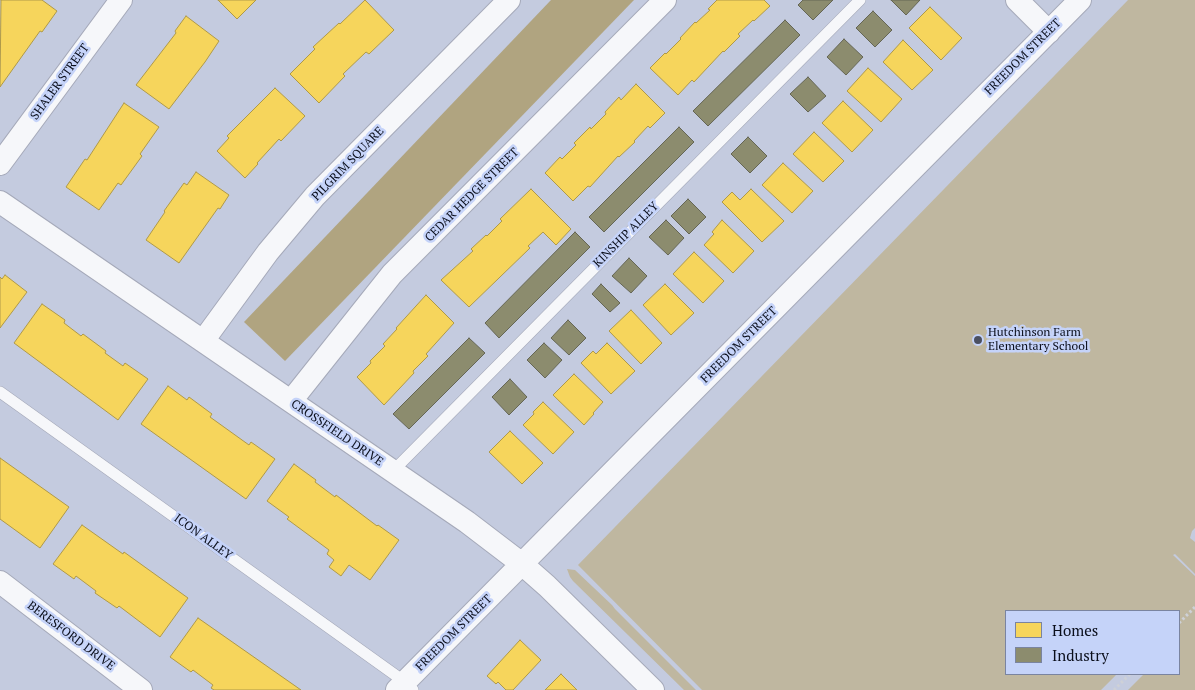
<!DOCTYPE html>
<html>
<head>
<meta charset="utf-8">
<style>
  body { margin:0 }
  #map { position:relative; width:1195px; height:690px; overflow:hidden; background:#c4cbdf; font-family:"PT Serif",serif }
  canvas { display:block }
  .legend { position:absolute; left:1005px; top:610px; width:175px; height:65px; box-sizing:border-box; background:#c5d3f9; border:1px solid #7a84a0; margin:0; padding:6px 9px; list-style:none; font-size:15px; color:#0a0e1b }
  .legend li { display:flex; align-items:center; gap:10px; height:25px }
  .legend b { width:25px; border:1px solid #7a84a0 }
</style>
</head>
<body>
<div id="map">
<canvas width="1195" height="690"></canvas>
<ul class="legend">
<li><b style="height:14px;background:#f6d55c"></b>Homes</li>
<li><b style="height:14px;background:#8c8c6e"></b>Industry</li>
</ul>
</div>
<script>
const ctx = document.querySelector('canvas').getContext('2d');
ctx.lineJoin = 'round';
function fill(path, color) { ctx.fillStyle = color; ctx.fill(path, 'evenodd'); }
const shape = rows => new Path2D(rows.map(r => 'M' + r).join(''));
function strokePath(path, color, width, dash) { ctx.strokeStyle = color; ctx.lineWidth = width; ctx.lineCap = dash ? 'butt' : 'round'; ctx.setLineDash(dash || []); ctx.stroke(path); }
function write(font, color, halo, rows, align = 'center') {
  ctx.font = font + ' "PT Serif",serif'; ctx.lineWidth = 5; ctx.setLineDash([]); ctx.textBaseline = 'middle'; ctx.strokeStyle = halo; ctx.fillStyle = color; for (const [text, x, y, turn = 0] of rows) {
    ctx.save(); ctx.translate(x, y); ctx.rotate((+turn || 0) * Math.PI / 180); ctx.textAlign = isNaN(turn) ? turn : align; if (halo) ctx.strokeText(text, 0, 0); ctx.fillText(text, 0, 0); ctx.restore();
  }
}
const green = shape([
  [1128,0,1195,0,1195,528,1192,531,1190,538,1195,542,1195,574,1175,554,1173,555,1195,576,1195,690,1128,690,1144,674,1179,674,1179,611,1006,611,1006,674,1115,674,1116,675,1101,690,702,690,578,565],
  [567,569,575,570,612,605,615,609,696,690,684,690,573,581,570,577]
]);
const forest = shape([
  [551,0,634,0,285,361,244,322]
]);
const homes = shape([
  [1,0,42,0,57,11,42,32,40,31,0,87,1,0],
  [218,0,256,0,237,19,218,0],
  [365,0,394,30,369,54,366,52,343,74,345,76,319,103,290,74,315,49,313,47,339,23,340,24,365,0],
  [717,0,764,0,770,6,754,21,753,20,738,34,740,36,724,52,723,51,694,82,692,80,678,95,650,68,665,53,666,54,681,39,680,38,695,22,696,23,710,10,708,9,717,0],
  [930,7,962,38,941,60,909,28,930,7],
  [186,16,219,41,205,62,169,109,136,85,176,33,175,31,186,16],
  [903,40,933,70,912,90,883,62,903,40],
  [868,68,902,99,881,122,847,91,868,68],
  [636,84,665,113,650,128,648,126,634,141,635,142,619,157,618,156,590,187,588,186,573,201,545,173,560,157,562,159,576,145,574,143,590,127,591,129,606,114,605,112,619,97,621,100,636,84],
  [275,88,305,116,281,141,279,139,257,163,258,164,245,178,217,151,229,138,227,136,275,88],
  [843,101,873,130,852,152,822,123,843,101],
  [124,103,159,127,140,154,142,156,121,185,118,183,99,210,66,187,85,159,87,160,124,103],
  [814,132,844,161,823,182,793,154,814,132],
  [783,163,813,191,792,213,762,185,783,163],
  [196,172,229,195,220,209,218,208,179,263,146,240,165,212,164,211,184,183,187,185,196,172],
  [531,189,571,229,556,245,543,232,528,246,530,248,469,307,441,280,473,251,471,249,486,235,487,236,502,221,500,219,531,189],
  [751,189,784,221,762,242,722,202,732,192,740,200,751,189],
  [722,220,754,251,733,273,704,245,714,234,712,232,722,220],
  [694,252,724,281,703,303,673,274,694,252],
  [5,275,27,292,0,328,0,277,2,279,5,275],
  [665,284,694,313,671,335,643,305,665,284],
  [426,295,454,323,426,354,428,356,413,371,414,373,384,405,357,377,371,363,370,361,385,346,383,344,397,329,396,328,426,295],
  [42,304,65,320,64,323,81,336,83,334,106,351,105,353,123,366,125,363,148,379,118,420,14,343,42,304],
  [631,310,662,343,641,364,609,331,631,310],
  [607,343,635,371,611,394,581,363,593,351,596,354,607,343],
  [574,374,603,402,593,413,594,414,584,425,553,395,574,374],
  [168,386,187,400,189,397,212,414,210,417,249,445,251,442,275,459,246,499,141,424,168,386],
  [543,402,574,432,553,454,523,425,534,414,533,412,543,402],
  [510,431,543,463,522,484,489,452,510,431],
  [0,458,69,507,40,548,0,519,0,458],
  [294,464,316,480,315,482,335,497,336,495,377,526,378,525,399,540,370,580,349,565,341,576,329,567,334,560,327,554,329,550,287,519,289,517,267,501,294,464],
  [82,525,123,554,124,552,188,598,160,637,119,606,117,608,95,593,96,591,76,576,74,579,53,564,82,525],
  [198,618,301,690,214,690,211,688,213,685,193,670,191,672,170,657,198,618],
  [520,640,541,660,513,690,506,690,498,682,496,684,487,676,520,640],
  [561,674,577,690,545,690,561,674]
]);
const industry = shape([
  [803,0,833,0,813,20,798,5,803,0],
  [891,0,920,0,906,15,891,0],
  [873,11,892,30,875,47,856,28,873,11],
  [785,20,800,35,708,126,693,111,785,20],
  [844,39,863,57,846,75,827,57,844,39],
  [808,77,826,96,808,112,790,94,808,77],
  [679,127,694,142,604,232,589,217,679,127],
  [748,137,767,156,750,173,731,154,748,137],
  [688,199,706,217,689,234,671,216,688,199],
  [666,220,684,238,668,255,649,237,666,220],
  [575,232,590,247,499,338,485,323,575,232],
  [629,258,647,276,631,293,612,276,629,258],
  [601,284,620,303,610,312,592,294,601,284],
  [568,320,586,338,569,355,551,338,568,320],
  [469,338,485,353,409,429,393,414,469,338],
  [544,343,562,360,545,378,527,360,544,343],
  [510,379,527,397,509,415,492,397,510,379]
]);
const path = shape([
  [1179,623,1195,607],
  [1114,690,1130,674]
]);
const lane = shape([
  [0,392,405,682,413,690],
  [393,471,860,0]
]);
const street = shape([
  [1017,0,1049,32],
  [0,164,121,0],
  [0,202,467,522,522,564,547,586,653,690],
  [203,341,268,252,315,196,509,0],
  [291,401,392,274,665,0],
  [0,582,141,690],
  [397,690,1080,0]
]);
const markers = [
  [978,340,5,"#4b5060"]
];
const streetNames = [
  ["FREEDOM STREET",1023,57,-45],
  ["SHALER STREET",60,82,-54],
  ["PILGRIM SQUARE",348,164,-46],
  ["CEDAR HEDGE STREET",472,195,-45],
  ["KINSHIP ALLEY",626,235,-45],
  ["FREEDOM STREET",739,345,-45],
  ["CROSSFIELD DRIVE",337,433,34],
  ["ICON ALLEY",203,537,36],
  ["FREEDOM STREET",454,633,-45],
  ["BERESFORD DRIVE",71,636,37]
];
const poiNames = [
  ["Hutchinson Farm",988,333],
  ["Elementary School",988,347]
];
fill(green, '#bfb7a0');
fill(forest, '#b0a480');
fill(homes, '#f6d55c');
strokePath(homes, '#af9948', 1);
fill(industry, '#8c8c6e');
strokePath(industry, '#656655', 1);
strokePath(lane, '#a5a9b9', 12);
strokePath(street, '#a5a9b9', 24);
strokePath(path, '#ced1d7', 3, [2.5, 2.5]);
strokePath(lane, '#f6f7fa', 11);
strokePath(street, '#f6f7fa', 22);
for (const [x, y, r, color] of markers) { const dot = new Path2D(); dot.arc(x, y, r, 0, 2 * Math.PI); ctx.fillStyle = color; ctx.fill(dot); strokePath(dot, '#c5d3f9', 2); }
write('12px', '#0a0e1b', '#c5d3f9', streetNames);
write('12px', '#0a0e1b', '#c5d3f9', poiNames, 'left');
</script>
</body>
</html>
